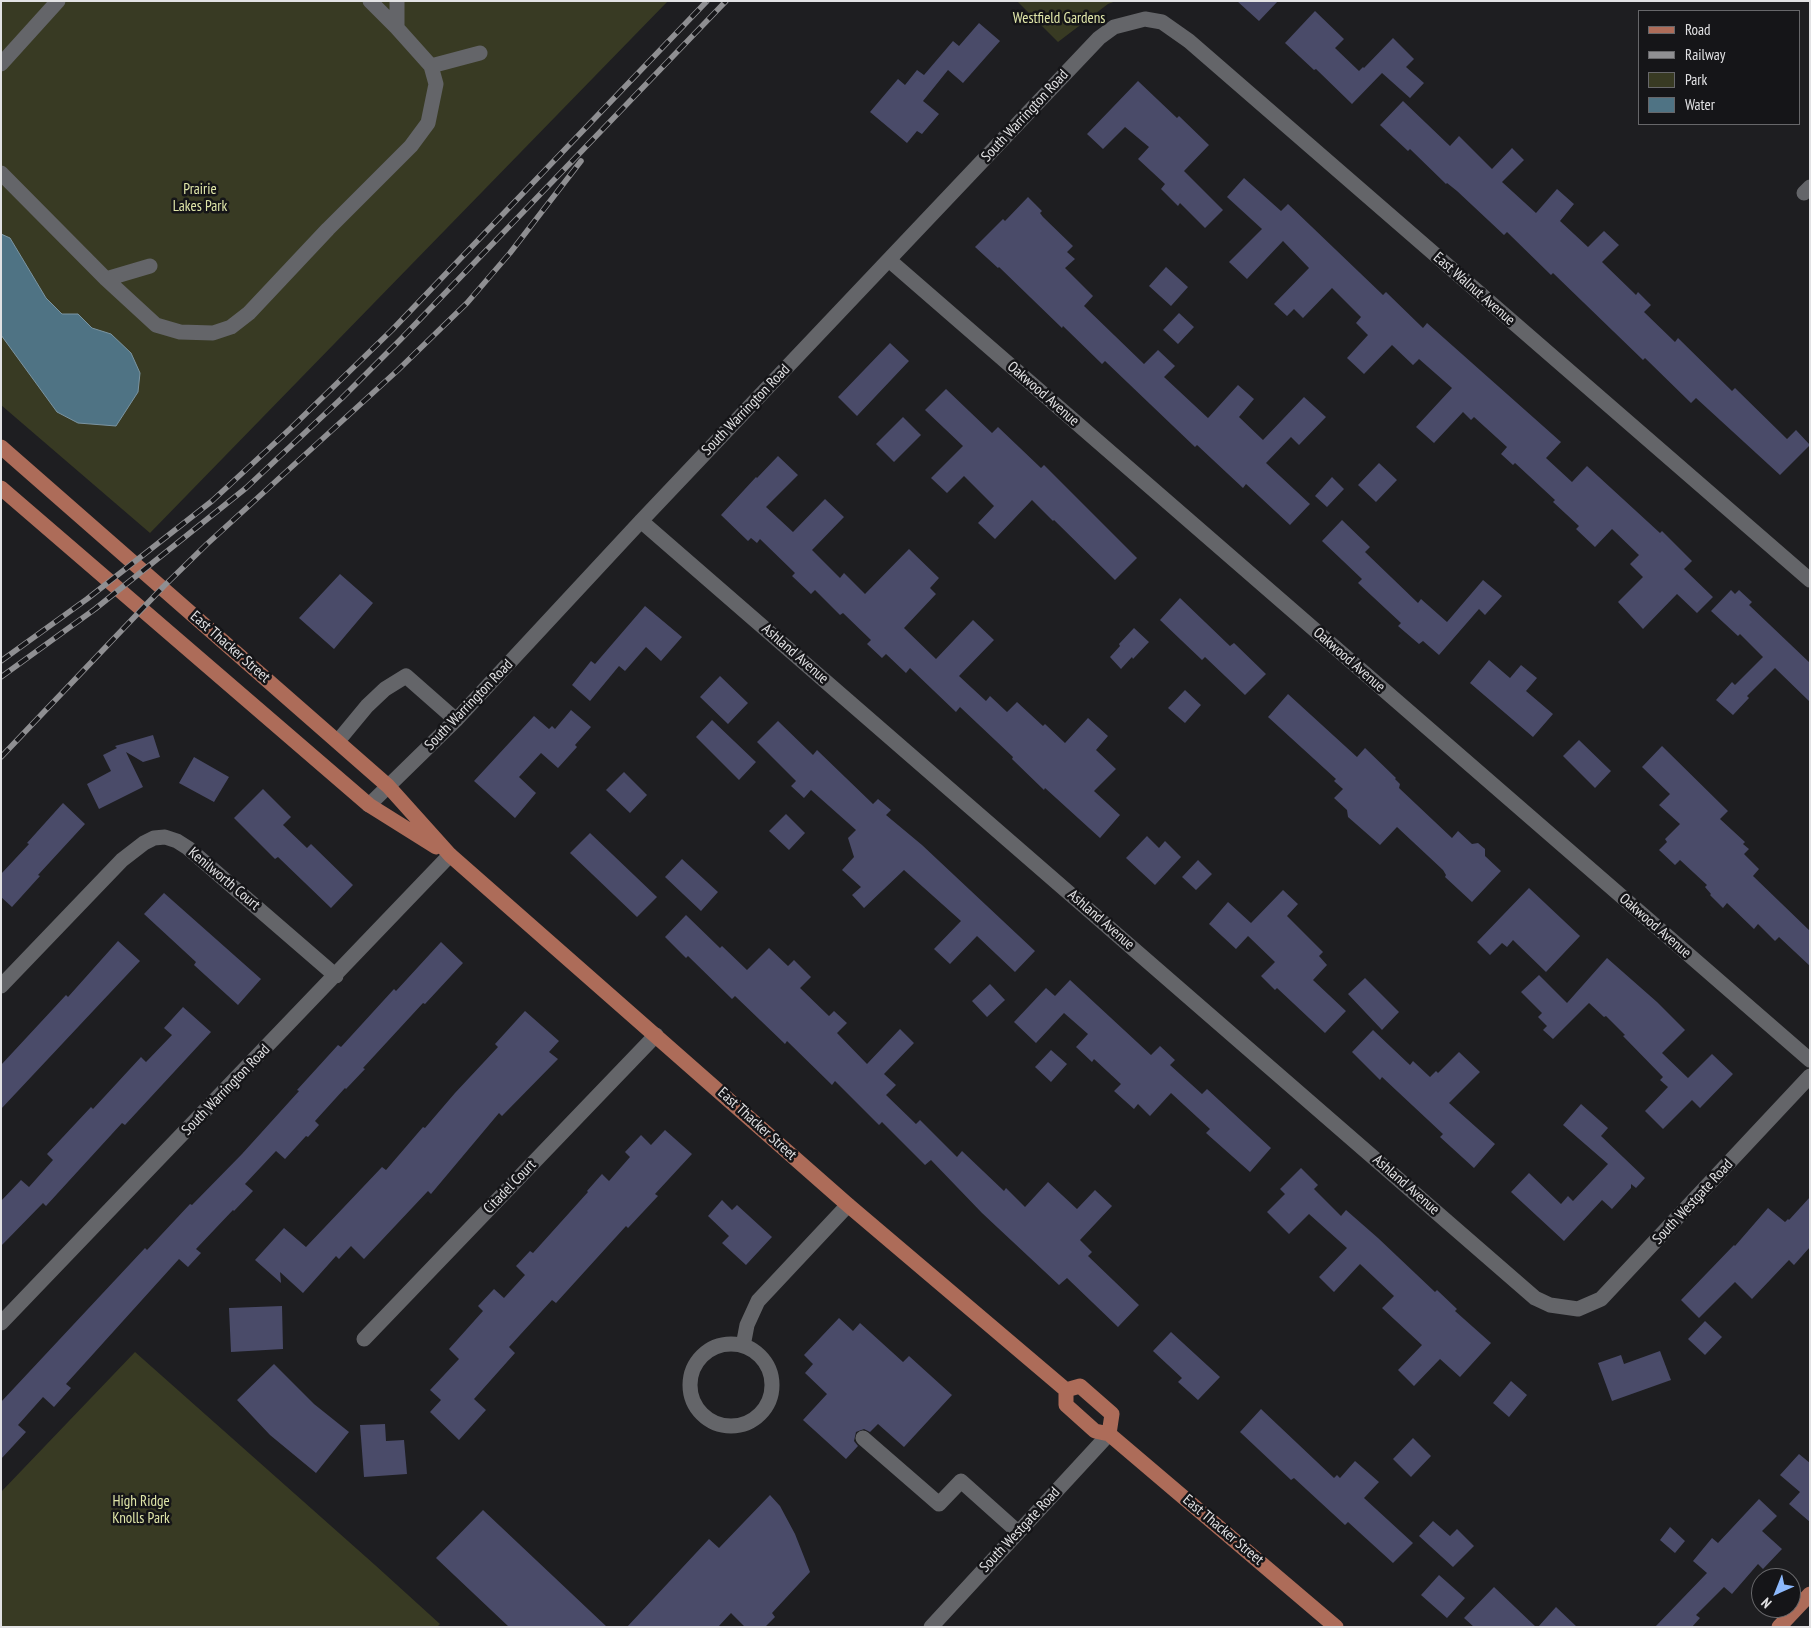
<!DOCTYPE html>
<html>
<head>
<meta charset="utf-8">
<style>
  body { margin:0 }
  #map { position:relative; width:1811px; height:1628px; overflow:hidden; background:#1e1e21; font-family:"PT Sans Narrow",sans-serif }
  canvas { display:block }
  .frame { position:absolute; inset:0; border:2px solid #e2e2e4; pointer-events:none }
  .legend { position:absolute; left:1638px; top:10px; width:162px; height:115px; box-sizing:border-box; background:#151518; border:1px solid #67676a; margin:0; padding:6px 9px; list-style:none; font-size:15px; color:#e2e2e4 }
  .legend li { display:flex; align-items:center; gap:10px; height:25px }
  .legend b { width:25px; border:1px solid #67676a }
  .north { position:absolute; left:1751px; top:1568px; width:50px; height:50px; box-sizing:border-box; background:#151518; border:1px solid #67676a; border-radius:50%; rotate:224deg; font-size:14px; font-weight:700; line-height:20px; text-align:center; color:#e2e2e4 }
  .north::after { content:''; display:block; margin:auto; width:18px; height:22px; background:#8db9fc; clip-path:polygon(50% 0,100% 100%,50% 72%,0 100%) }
</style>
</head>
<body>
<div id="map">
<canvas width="1811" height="1628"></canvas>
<div class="frame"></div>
<ul class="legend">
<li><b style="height:6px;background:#ad6c59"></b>Road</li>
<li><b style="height:6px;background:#8f8f92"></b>Railway</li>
<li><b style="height:14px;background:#383a23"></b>Park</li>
<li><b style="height:14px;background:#4f7384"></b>Water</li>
</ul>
<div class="north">N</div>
</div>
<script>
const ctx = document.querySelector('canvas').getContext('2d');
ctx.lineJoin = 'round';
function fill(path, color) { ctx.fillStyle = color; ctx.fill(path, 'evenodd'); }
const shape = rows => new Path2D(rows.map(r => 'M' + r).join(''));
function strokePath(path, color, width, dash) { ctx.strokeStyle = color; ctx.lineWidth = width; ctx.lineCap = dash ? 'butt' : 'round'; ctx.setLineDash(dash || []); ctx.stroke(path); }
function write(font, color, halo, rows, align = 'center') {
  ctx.font = font + ' "PT Sans Narrow",sans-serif'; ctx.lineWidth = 5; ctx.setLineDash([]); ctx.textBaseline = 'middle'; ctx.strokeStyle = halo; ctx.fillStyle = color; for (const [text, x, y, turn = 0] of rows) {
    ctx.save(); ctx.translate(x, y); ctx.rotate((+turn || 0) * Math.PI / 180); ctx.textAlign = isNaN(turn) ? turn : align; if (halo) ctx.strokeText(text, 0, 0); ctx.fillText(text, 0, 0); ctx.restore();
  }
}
const green = shape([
  [1,1,668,1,150,533,1,405],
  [1017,1,1116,1,1108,4,1058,42],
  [135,1352,375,1565,440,1624,437,1627,1,1627,1,1492]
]);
const water = shape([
  [1,234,10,238,46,298,62,314,78,314,92,328,111,334,131,353,140,373,138,392,116,426,78,423,57,412,1,335,1,234]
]);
const building = shape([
  [1237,1,1278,1,1259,21],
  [1315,11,1344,39,1335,48,1359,71,1363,67,1364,68,1393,38,1414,59,1406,67,1424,83,1410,98,1382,73,1352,104,1316,69,1314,70,1285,43],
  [979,23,1000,41,963,83,948,70,923,101,939,114,922,134,917,131,907,143,870,112,898,79,905,85,917,70,924,75,953,41,959,46],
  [1138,81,1177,118,1179,116,1209,145,1184,171,1223,210,1205,228,1180,203,1178,206,1161,189,1165,184,1138,159,1149,147,1125,127,1103,149,1087,134],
  [1403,101,1450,146,1459,136,1492,169,1512,148,1524,160,1502,182,1536,213,1557,189,1574,204,1560,221,1588,247,1604,231,1619,245,1602,262,1636,295,1638,292,1651,305,1644,312,1675,342,1678,338,1732,391,1735,388,1787,439,1796,430,1810,445,1780,475,1696,398,1691,403,1645,358,1643,360,1553,273,1551,275,1507,232,1504,235,1457,191,1447,183,1446,184,1410,149,1408,151,1380,125],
  [1244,178,1281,211,1288,204,1383,295,1386,292,1423,328,1427,323,1561,442,1546,458,1572,482,1587,466,1660,533,1662,531,1692,561,1684,569,1713,597,1697,613,1677,594,1643,629,1618,602,1643,577,1630,564,1639,555,1612,529,1595,547,1576,529,1579,526,1553,502,1555,500,1515,463,1513,465,1501,454,1507,447,1474,417,1471,420,1463,412,1434,443,1416,427,1452,388,1419,359,1413,365,1392,345,1364,374,1347,358,1368,335,1356,323,1361,317,1332,288,1303,318,1294,309,1287,316,1274,304,1309,268,1283,241,1247,279,1229,262,1262,229,1227,197],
  [1028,197,1042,211,1040,213,1043,217,1073,246,1067,252,1075,259,1065,268,1093,296,1084,306,1144,364,1158,350,1175,366,1164,377,1208,418,1238,385,1254,399,1239,417,1263,440,1304,397,1326,417,1299,445,1291,437,1266,463,1310,504,1290,525,1246,484,1243,488,1197,445,1195,447,1105,361,1102,364,1063,326,1062,328,999,267,998,268,975,247,1003,219,1005,221],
  [1166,267,1188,287,1171,306,1149,286],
  [1179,313,1194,327,1178,344,1163,330],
  [890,343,909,361,857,416,838,397],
  [946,389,992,433,998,427,1041,468,1044,465,1137,558,1115,580,1054,520,1053,521,1032,500,995,539,978,523,994,506,964,476,947,493,931,478,963,446,925,410],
  [903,417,921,435,894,462,876,444],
  [778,456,798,475,766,507,793,532,825,499,844,517,812,550,840,578,844,573,865,594,909,549,939,578,930,588,936,594,904,628,936,659,973,620,994,640,959,676,986,701,990,696,1007,712,1017,702,1043,726,1045,724,1065,743,1088,718,1108,736,1096,750,1116,769,1094,791,1120,815,1100,838,1045,788,1044,790,1012,759,1013,757,960,707,956,712,910,668,906,673,886,654,882,658,867,644,871,640,843,613,840,615,815,590,811,594,792,576,795,573,760,539,757,543,751,538,748,541,721,515,756,477,757,478],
  [1379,463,1397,480,1376,502,1358,485],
  [1332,477,1344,489,1327,507,1315,496],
  [1342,520,1370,547,1365,552,1418,603,1421,599,1447,622,1483,580,1502,596,1485,615,1479,609,1439,655,1423,641,1419,644,1398,626,1401,623,1358,583,1362,579,1322,541],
  [340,574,373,603,334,649,299,618],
  [1731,590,1735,594,1739,590,1752,602,1749,605,1810,663,1810,702,1775,668,1747,696,1749,698,1733,715,1716,700,1732,682,1735,685,1763,657,1740,634,1738,636,1711,611],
  [1180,598,1230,646,1234,643,1266,674,1245,695,1205,657,1202,660,1160,620],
  [645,606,682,637,661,661,646,647,625,671,619,666,590,701,572,685,591,661,595,664],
  [1134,628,1149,642,1133,659,1132,657,1121,669,1110,657,1120,646,1119,644],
  [1489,660,1510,678,1521,665,1537,678,1526,691,1553,714,1533,737,1470,683],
  [720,676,748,703,728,724,700,697],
  [1185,690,1201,705,1185,723,1168,708],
  [1288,694,1357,757,1365,748,1396,778,1395,779,1400,784,1399,788,1452,838,1458,831,1472,844,1478,843,1485,849,1485,856,1501,871,1472,902,1445,877,1446,875,1443,870,1397,827,1380,845,1348,817,1347,810,1334,798,1343,789,1334,781,1336,779,1268,717],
  [571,710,591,727,575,745,577,747,558,768,541,753,519,777,536,793,515,818,474,781,534,716,549,729,552,726,555,729],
  [712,720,756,762,739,780,696,737],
  [778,721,813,755,817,750,873,804,878,799,891,810,886,815,922,845,1035,951,1015,972,977,936,950,964,934,949,961,921,904,870,864,908,852,895,861,887,842,870,854,857,848,838,856,830,811,790,804,798,791,786,796,781,757,742],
  [153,735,160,757,143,762,126,752,143,787,99,809,87,784,111,771,103,755,117,748,115,746],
  [1579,740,1611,771,1595,788,1563,756],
  [1662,746,1728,811,1720,819,1745,842,1743,844,1749,849,1744,854,1759,869,1753,876,1810,931,1810,966,1779,937,1775,941,1758,924,1754,929,1727,903,1723,908,1710,895,1711,894,1705,887,1707,885,1680,860,1675,865,1659,850,1667,842,1665,839,1680,824,1659,805,1670,794,1642,767],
  [194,757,229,777,214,802,179,783],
  [624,772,647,795,630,813,606,790],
  [263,789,291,817,283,825,307,848,311,844,353,885,331,908,278,857,275,859,234,818],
  [63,803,85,824,38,875,40,876,12,907,1,897,1,874,29,844,27,843],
  [786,814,805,833,789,850,769,831],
  [590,833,657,897,637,917,570,853],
  [1147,836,1159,848,1165,841,1181,857,1155,885,1126,858],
  [682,859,718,892,701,911,665,877],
  [1198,860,1212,874,1196,890,1182,877],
  [1529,888,1580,936,1546,972,1513,940,1507,947,1502,943,1490,955,1477,942],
  [1283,890,1298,904,1287,916,1323,952,1319,956,1327,965,1313,980,1346,1011,1325,1033,1277,988,1275,990,1261,976,1275,962,1248,936,1236,949,1209,924,1228,902,1251,923],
  [164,893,261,979,238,1005,194,965,196,962,144,914],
  [686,915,720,948,722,946,747,970,769,948,788,966,794,960,811,977,800,988,829,1016,834,1011,847,1023,837,1033,867,1064,900,1029,914,1043,884,1074,896,1085,886,1095,916,1124,920,1120,957,1157,962,1151,1004,1191,1006,1188,1025,1207,1048,1182,1077,1209,1095,1190,1112,1206,1080,1240,1092,1252,1088,1256,1139,1305,1118,1327,1067,1278,1059,1285,982,1213,931,1160,925,1165,882,1122,879,1125,835,1081,832,1085,787,1041,785,1044,735,996,732,999,688,956,686,958,665,937],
  [118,941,140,961,1,1109,1,1065,66,995,68,997],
  [441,942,463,963,425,1004,423,1003,363,1068,365,1069,346,1089,345,1088,315,1121,319,1125,308,1137,306,1136,285,1159,276,1151,245,1184,253,1191,234,1211,233,1210,196,1249,201,1253,188,1267,179,1259,66,1384,71,1388,54,1407,43,1397,18,1425,26,1432,1,1459,1,1402,145,1248,147,1250,190,1204,192,1205,242,1154,299,1091,297,1090,338,1045,341,1047,394,989,396,991],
  [1607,958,1657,1002,1685,1030,1662,1053,1688,1078,1712,1054,1733,1074,1700,1108,1692,1100,1663,1129,1645,1111,1668,1087,1660,1080,1663,1077,1623,1036,1625,1035,1606,1016,1604,1017,1589,1003,1553,1039,1543,1030,1547,1026,1538,1017,1542,1013,1521,992,1539,975,1567,1003],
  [1365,978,1399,1012,1382,1030,1348,994],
  [1070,980,1151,1055,1160,1046,1175,1060,1170,1065,1202,1094,1207,1089,1271,1148,1250,1172,1206,1133,1210,1129,1171,1093,1150,1116,1138,1104,1134,1109,1114,1091,1121,1084,1094,1059,1092,1062,1076,1047,1088,1034,1064,1013,1036,1043,1014,1022,1046,988,1055,996],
  [990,984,1005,1000,987,1017,972,1001],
  [183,1007,211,1032,125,1125,122,1123,46,1206,43,1203,1,1246,1,1201,21,1180,29,1187,53,1160,47,1154,91,1107,93,1109,141,1057,146,1062,172,1035,164,1028],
  [525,1011,559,1041,549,1052,558,1059,502,1116,499,1113,431,1194,428,1191,364,1259,351,1246,339,1259,336,1256,303,1293,280,1272,281,1283,255,1260,284,1228,306,1247,382,1167,386,1170,423,1127,425,1128,455,1093,498,1047,495,1044],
  [1373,1030,1410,1065,1413,1061,1430,1077,1436,1071,1438,1073,1459,1052,1480,1072,1449,1103,1495,1144,1474,1168,1440,1137,1443,1134,1382,1077,1380,1080,1352,1052],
  [1051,1050,1067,1064,1051,1082,1035,1067],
  [1581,1104,1608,1128,1601,1136,1645,1178,1636,1188,1631,1184,1631,1188,1612,1209,1602,1200,1564,1241,1511,1192,1529,1173,1561,1204,1568,1196,1573,1201,1608,1164,1563,1125],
  [665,1130,692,1154,655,1194,658,1196,628,1228,626,1226,556,1303,552,1300,509,1347,515,1353,474,1399,486,1410,459,1440,430,1412,441,1400,430,1390,459,1359,449,1349,483,1311,478,1306,494,1289,504,1298,525,1275,516,1266,530,1251,533,1253,588,1192,587,1191,602,1174,609,1181,630,1157,625,1152,641,1135,651,1145],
  [1301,1168,1318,1185,1314,1189,1341,1216,1346,1210,1378,1238,1435,1292,1437,1290,1457,1309,1455,1311,1491,1343,1460,1377,1440,1359,1414,1386,1398,1370,1422,1345,1382,1308,1394,1296,1360,1264,1334,1292,1319,1277,1347,1248,1309,1214,1289,1234,1267,1212,1285,1194,1280,1189],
  [1810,1197,1810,1247,1794,1265,1789,1260,1752,1299,1735,1282,1699,1318,1681,1300,1734,1245,1735,1246,1768,1208,1785,1222,1788,1219,1789,1220],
  [722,1200,732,1210,737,1205,772,1237,746,1265,722,1243,729,1236,708,1216],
  [282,1306,283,1349,231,1352,229,1308],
  [839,1318,853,1331,860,1323,903,1362,909,1356,952,1395,904,1447,878,1424,870,1432,864,1429,856,1432,854,1441,858,1446,846,1459,803,1420,827,1394,805,1373,813,1364,804,1355],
  [1705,1321,1722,1337,1705,1355,1688,1339],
  [1171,1332,1220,1377,1198,1400,1178,1382,1182,1378,1153,1351],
  [1660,1351,1671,1380,1612,1401,1598,1363,1621,1355,1624,1364],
  [274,1364,314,1404,349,1432,316,1473,270,1435,237,1400],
  [1511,1381,1527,1395,1509,1417,1493,1403],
  [1261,1409,1334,1478,1337,1475,1340,1478,1355,1461,1379,1482,1364,1498,1413,1543,1393,1563,1348,1522,1345,1525,1294,1478,1291,1480,1240,1432],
  [385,1424,386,1441,404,1440,407,1474,364,1477,360,1425],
  [1413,1438,1431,1456,1411,1477,1393,1459],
  [1799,1454,1810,1463,1810,1522,1789,1504,1800,1492,1780,1475],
  [770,1495,780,1506,795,1534,810,1572,772,1613,775,1617,765,1627,745,1627,731,1613,718,1627,627,1627,709,1539,719,1548],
  [1759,1499,1777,1516,1762,1531,1782,1549,1763,1569,1758,1564,1732,1594,1724,1587,1696,1615,1700,1618,1692,1627,1655,1627,1707,1573,1693,1561,1712,1538,1718,1543],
  [483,1510,607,1627,509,1627,436,1558],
  [1433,1521,1450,1536,1457,1529,1474,1546,1453,1567,1419,1536],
  [1670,1527,1685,1541,1675,1553,1660,1540],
  [1439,1575,1465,1598,1447,1618,1421,1595],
  [1494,1587,1536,1627,1474,1627,1464,1618],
  [1556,1607,1577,1627,1538,1627]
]);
const minor = shape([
  [397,1,397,28],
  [1,64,58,1],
  [431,66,480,53],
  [1,173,106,279,156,325,180,332,213,333,231,327,249,313,328,229,411,146,428,123,436,84,431,66,397,28,370,1],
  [1804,193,1810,187],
  [889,260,1810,1060],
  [106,279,150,266],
  [641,521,1535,1298,1550,1305,1578,1309,1601,1299,1810,1076],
  [338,741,367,706,385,689,406,676,456,720],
  [369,805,456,720,641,521,1099,38,1114,27,1145,19,1162,22,1189,41,1810,580],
  [1,986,122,860,144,843,154,838,165,837,177,841,188,848,336,976],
  [1,1323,450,855],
  [364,1339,656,1035],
  '690 1385a41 41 0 1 1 82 0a41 41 0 1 1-82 0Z',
  [743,1346,747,1325,758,1301,848,1205],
  [863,1438,939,1504,961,1481,1018,1532],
  [931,1627,1109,1434]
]);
const major = shape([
  [1,447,388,786,450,855,848,1205,1066,1390],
  [1,488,369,805,436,847],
  [1066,1390,1066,1405,1095,1431,1109,1434,1336,1627],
  [1066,1390,1080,1386,1112,1414,1109,1434],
  [1779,1627,1810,1594]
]);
const rail = shape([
  [1,661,87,599,212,501,290,429,392,330,707,1],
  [1,677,95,609,246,488,342,398,401,339,726,1],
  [1,757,163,587,207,544,398,370,467,303,510,253,581,161]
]);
const parkNames = [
  ["Westfield Gardens",1059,19],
  ["Prairie",200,190],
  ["Lakes Park",200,207],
  ["High Ridge",141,1502],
  ["Knolls Park",141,1519]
];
const streetNames = [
  ["South Warrington Road",1025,116,-47],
  ["East Walnut Avenue",1474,289,41],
  ["Oakwood Avenue",1043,394,41],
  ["South Warrington Road",746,410,-46],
  ["East Thacker Street",230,647,41],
  ["Ashland Avenue",795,654,41],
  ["Oakwood Avenue",1349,660,41],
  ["South Warrington Road",469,705,-46],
  ["Kenilworth Court",224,879,40],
  ["Ashland Avenue",1101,920,41],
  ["Oakwood Avenue",1655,926,41],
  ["South Warrington Road",226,1090,-46],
  ["East Thacker Street",757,1124,42],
  ["Ashland Avenue",1406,1185,41],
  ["Citadel Court",510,1187,-46],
  ["South Westgate Road",1693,1202,-47],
  ["South Westgate Road",1020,1530,-47],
  ["East Thacker Street",1223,1530,40]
];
fill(green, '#383a23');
fill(water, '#4f7384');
strokePath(water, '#7b94a1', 1);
fill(building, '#4a4b69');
strokePath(minor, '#646569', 15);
strokePath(major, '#ad6c59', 15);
strokePath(rail, '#8f8f92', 5.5);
strokePath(rail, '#151518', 4, [11]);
write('15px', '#e0e6a9', '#151518', parkNames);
write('15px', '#e2e2e4', '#151518', streetNames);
</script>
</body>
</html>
